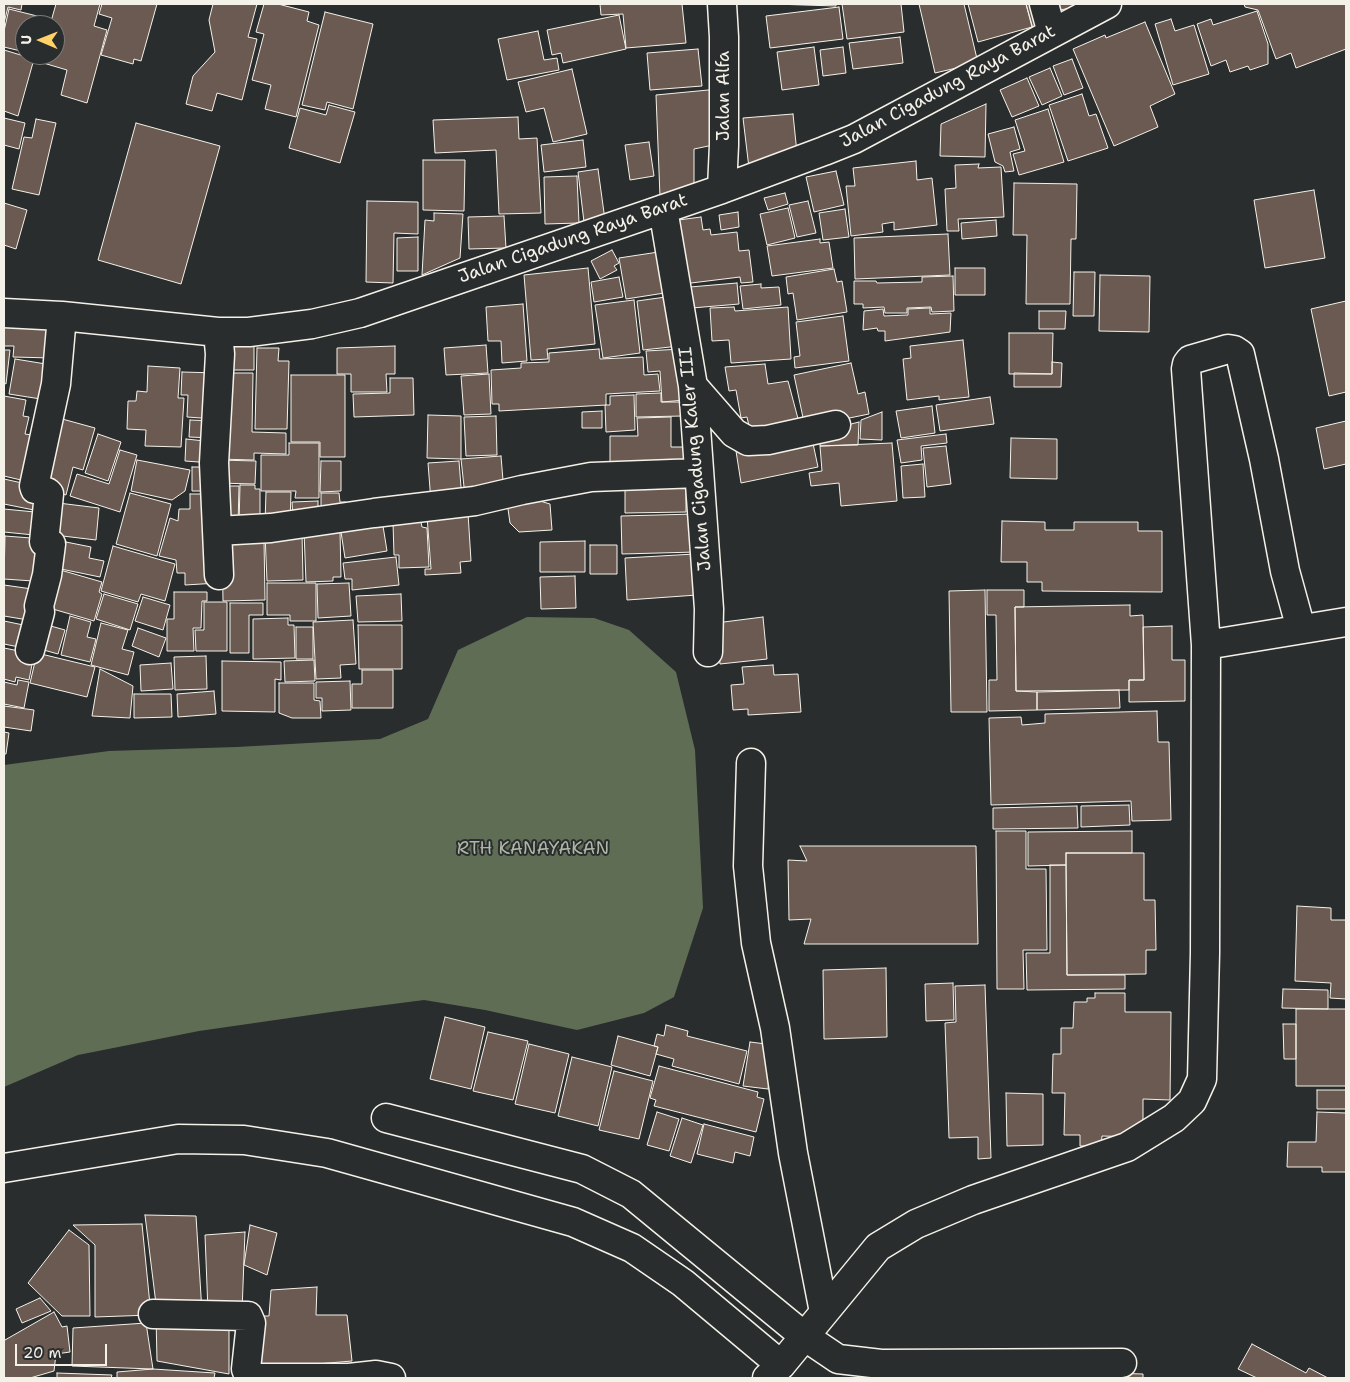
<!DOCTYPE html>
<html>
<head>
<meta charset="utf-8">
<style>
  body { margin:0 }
  #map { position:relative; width:1350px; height:1382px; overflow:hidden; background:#2a2d2e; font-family:"Shantell Sans",sans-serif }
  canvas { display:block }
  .frame { position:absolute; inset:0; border:5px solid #f4f1e8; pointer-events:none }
  .north { position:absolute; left:15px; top:15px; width:50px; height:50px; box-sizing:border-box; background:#2a2d2e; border:1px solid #7b7b78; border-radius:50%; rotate:271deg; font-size:14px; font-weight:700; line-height:20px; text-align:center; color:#f4f1e8 }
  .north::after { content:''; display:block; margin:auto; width:18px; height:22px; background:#ffd166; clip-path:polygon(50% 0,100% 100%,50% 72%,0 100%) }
  .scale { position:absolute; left:15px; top:1344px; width:92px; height:22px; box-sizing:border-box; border:2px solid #f4f1e8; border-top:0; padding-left:6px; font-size:15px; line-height:18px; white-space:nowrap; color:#f4f1e8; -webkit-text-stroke:4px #2a2d2e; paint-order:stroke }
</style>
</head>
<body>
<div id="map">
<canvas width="1350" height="1382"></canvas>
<div class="frame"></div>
<div class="north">U</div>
<div class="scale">20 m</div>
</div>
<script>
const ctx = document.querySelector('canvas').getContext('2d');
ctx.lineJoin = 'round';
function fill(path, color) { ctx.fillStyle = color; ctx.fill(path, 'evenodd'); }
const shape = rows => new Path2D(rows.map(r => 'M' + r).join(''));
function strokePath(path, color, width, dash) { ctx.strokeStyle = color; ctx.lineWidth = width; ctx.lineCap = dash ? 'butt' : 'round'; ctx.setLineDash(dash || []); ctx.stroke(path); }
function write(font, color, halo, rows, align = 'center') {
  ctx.font = font + ' "Shantell Sans",sans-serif'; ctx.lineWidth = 4; ctx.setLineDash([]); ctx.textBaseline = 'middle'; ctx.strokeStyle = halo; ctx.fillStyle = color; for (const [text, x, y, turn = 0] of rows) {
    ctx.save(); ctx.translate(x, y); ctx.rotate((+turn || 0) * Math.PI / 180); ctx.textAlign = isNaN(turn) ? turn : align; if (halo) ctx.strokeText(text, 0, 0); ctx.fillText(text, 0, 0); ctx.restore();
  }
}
const green = shape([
  [527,617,594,618,629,630,676,672,695,750,703,908,674,997,644,1013,577,1030,485,1010,424,1000,331,1012,199,1031,78,1055,4,1087,4,765,109,751,237,747,380,739,428,719,458,650]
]);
const building = shape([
  [4,4,22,4,21,10,8,7,4,23,4,4],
  [56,4,100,4,94,26,107,30,87,103,61,95,67,70,40,62,42,55,55,55,55,25,50,25,56,4],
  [102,4,157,4,141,61,134,59,133,64,101,55,112,18,99,14,102,4],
  [213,4,257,4,248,37,257,39,242,100,217,93,212,111,186,104,193,76,215,52,209,20,213,4],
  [264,4,278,4,309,12,307,21,319,25,296,117,265,109,271,85,252,80,264,34,256,32,264,4],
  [600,4,682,4,686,43,626,48,623,14,601,15,600,4],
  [773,4,836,4,836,6,773,4],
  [842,4,901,4,904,32,847,39,842,4],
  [919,4,964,4,978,63,935,73,919,4],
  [968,4,1026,4,1032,27,978,42,968,4],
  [1026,4,1042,4,1049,28,1034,32,1026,4],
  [1045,4,1089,4,1046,13,1045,4],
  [1244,4,1346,4,1346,49,1296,68,1291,53,1276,59,1258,10,1245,7,1244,4],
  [839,7,843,39,770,48,766,16,839,7],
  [9,9,49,19,48,25,25,25,25,52,4,47,4,31,9,9],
  [1257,11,1268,44,1268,64,1250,70,1248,66,1230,72,1226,60,1211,66,1197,24,1211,19,1213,25,1257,11],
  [325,12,373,24,353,109,327,102,325,110,302,105,325,12],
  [619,15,626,49,563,63,561,53,552,55,547,30,619,15],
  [1171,19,1175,31,1194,25,1209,74,1173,85,1155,24,1171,19],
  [1145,22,1175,94,1150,106,1158,127,1114,146,1073,49,1105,35,1106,38,1145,22],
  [538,31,544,60,557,58,559,70,507,80,498,39,538,31],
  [900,37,903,63,853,69,849,43,900,37],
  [814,47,819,85,782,90,777,52,814,47],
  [843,47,846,73,823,76,820,50,843,47],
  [698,49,702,86,650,90,647,53,698,49],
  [4,50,34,59,18,116,4,111,4,50],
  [1072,59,1083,88,1064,95,1053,66,1072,59],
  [1050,68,1062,96,1042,105,1029,77,1050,68],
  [572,69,587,134,553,142,544,108,526,112,518,82,572,69],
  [1027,78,1039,106,1012,117,1000,90,1027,78],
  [719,89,718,144,694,149,694,188,660,197,656,95,719,89],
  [1082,94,1089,116,1096,114,1108,148,1068,161,1049,105,1082,94],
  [986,104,985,157,940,156,941,124,986,104],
  [329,105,355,112,340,163,289,148,300,108,326,115,329,105],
  [1048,109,1064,162,1019,175,1013,154,1025,151,1015,120,1048,109],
  [793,114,797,153,749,168,743,118,793,114],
  [518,117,519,139,537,138,541,213,499,214,496,150,435,153,433,120,518,117],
  [4,118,25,123,19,149,4,145,4,118],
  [36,119,56,123,39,195,12,189,24,137,32,138,36,119],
  [136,123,220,146,181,284,98,260,136,123],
  [1014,127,1020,149,1010,152,1014,171,1005,172,1003,166,995,162,988,134,1014,127],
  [583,140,586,167,544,172,541,145,583,140],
  [649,142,654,176,630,180,625,145,649,142],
  [423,160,465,160,464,211,423,210,423,160],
  [916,161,917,180,932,178,937,225,894,230,894,222,882,224,883,232,851,236,846,186,855,186,853,168,916,161],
  [979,164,978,168,1001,167,1004,217,958,219,959,231,947,231,945,189,956,188,955,165,979,164],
  [598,169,605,220,584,222,578,172,598,169],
  [836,171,844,205,814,212,806,177,836,171],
  [577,176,579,223,545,224,544,177,577,176],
  [1014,183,1077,184,1076,239,1071,239,1070,304,1026,304,1027,235,1013,235,1014,183],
  [1314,190,1325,258,1265,268,1254,200,1314,190],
  [785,193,788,204,768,210,764,198,785,193],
  [367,201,418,202,418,234,394,233,393,283,366,282,367,201],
  [808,201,816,233,797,237,789,205,808,201],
  [4,203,27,210,16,249,4,245,4,203],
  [788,208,795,238,767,245,760,214,788,208],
  [845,209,849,237,823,240,819,213,845,209],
  [738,212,739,227,721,230,719,215,738,212],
  [434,213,463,214,460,258,422,275,425,220,434,221,434,213],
  [504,216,506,248,469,249,468,217,504,216],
  [701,217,703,230,710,229,711,235,737,232,739,251,749,250,753,282,741,283,740,277,683,284,671,221,701,217],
  [996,220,997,236,962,239,961,223,996,220],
  [948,234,950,275,855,279,854,238,948,234],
  [418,237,418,271,397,271,397,238,418,237],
  [820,239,820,243,829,242,833,268,772,276,767,246,820,239],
  [612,250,619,263,614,266,617,270,600,279,591,261,612,250],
  [665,251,671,292,626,299,619,258,665,251],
  [588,268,595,344,547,349,548,359,531,360,524,275,588,268],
  [955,268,985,268,985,295,955,295,955,268],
  [834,269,837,282,842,281,847,312,797,320,793,293,788,294,786,277,834,269],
  [1074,272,1095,272,1094,316,1073,316,1074,272],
  [1100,275,1150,276,1149,332,1099,331,1100,275],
  [953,276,954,311,932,312,931,307,907,308,907,313,885,313,884,307,863,308,863,304,854,304,854,281,876,281,877,283,922,282,922,277,953,276],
  [619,277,623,297,594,302,591,282,619,277],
  [737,283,739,304,692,308,690,287,737,283],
  [761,284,761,288,779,287,781,305,743,309,740,286,761,284],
  [673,296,679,346,643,350,637,301,673,296],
  [634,300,640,353,603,358,595,305,634,300],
  [1346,301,1346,392,1329,396,1311,309,1346,301],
  [523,304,527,361,502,363,501,341,488,341,486,307,523,304],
  [734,307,735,311,788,307,791,359,731,363,729,340,712,341,710,308,734,307],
  [930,308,930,314,951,313,950,332,885,341,885,331,878,331,877,328,863,330,864,311,883,309,884,316,908,315,908,309,930,308],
  [1039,311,1066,311,1065,329,1039,329,1039,311],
  [843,316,849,361,795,368,794,357,800,356,796,322,843,316],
  [4,327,53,329,52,358,13,357,14,346,4,346,4,327],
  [1009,333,1053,333,1052,374,1009,374,1009,333],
  [963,340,969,397,939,400,939,396,907,400,903,359,911,358,910,346,963,340],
  [224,345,254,345,254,370,224,370,224,345],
  [486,345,488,373,446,375,444,348,486,345],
  [395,346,395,374,386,374,387,392,351,392,351,374,337,374,337,348,395,346],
  [257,348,279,348,278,361,289,361,287,429,255,429,257,348],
  [599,349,600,359,643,357,644,375,658,374,660,391,606,394,606,405,499,411,499,404,492,404,491,370,521,368,521,363,549,362,549,353,599,349],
  [681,349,685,400,662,402,660,371,648,372,646,351,681,349],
  [4,350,10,350,6,384,4,383,4,350],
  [15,359,52,365,47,400,9,394,15,359],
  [1052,362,1062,363,1061,387,1014,387,1014,373,1052,374,1052,362],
  [851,363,858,394,865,392,869,414,805,427,794,375,851,363],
  [765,364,768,384,788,381,801,430,752,440,747,417,741,418,736,390,729,391,725,367,765,364],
  [148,366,180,368,178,398,184,398,181,447,145,446,146,430,127,429,128,401,136,401,137,391,147,392,148,366],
  [182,372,218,373,215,419,187,417,188,395,181,395,182,372],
  [221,373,253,373,252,432,286,433,286,454,254,453,254,460,218,459,221,373],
  [489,374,491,414,464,415,461,376,489,374],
  [291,375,345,375,345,457,320,457,320,442,291,442,291,375],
  [390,378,413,378,414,415,354,417,353,394,390,393,390,378],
  [661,393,661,402,681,402,682,416,636,417,636,394,661,393],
  [634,395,635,430,606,432,605,405,610,405,610,396,634,395],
  [4,396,26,400,23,416,29,417,25,434,38,436,32,461,25,459,21,480,4,476,4,396],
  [990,397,994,424,940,431,936,405,990,397],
  [932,406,935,433,901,438,896,411,932,406],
  [602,411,602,428,582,428,582,412,602,411],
  [882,412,882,440,860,439,861,420,882,412],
  [428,415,461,416,461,459,427,458,428,415],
  [496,416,497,455,466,456,464,417,496,416],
  [55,417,95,428,83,470,73,467,66,495,36,486,55,417],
  [671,417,671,447,685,447,685,471,610,472,610,436,638,436,637,418,671,417],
  [190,420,213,421,213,438,189,437,190,420],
  [1346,421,1346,464,1324,469,1316,428,1346,421],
  [859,422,858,445,820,446,820,432,859,422],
  [98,434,121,442,108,481,85,473,98,434],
  [811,434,818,467,741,483,736,451,811,434],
  [946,434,947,443,921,446,922,460,901,463,897,440,946,434],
  [1011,438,1057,439,1057,479,1010,478,1011,438],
  [186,439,205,441,212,463,185,461,186,439],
  [289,443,319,443,319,498,295,498,296,491,261,491,261,455,289,455,289,443],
  [892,443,897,501,841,506,839,483,811,486,809,473,822,471,820,446,892,443],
  [946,446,951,484,927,487,923,448,946,446],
  [120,450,137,455,120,512,70,496,77,474,109,484,120,450],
  [501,456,504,492,465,496,461,459,501,456],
  [137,460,190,470,185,491,172,500,131,491,137,460],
  [218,460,256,461,255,484,217,483,218,460],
  [321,461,341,461,341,491,320,492,321,461],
  [459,461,462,500,431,502,428,463,459,461],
  [923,464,925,497,903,498,901,466,923,464],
  [192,467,211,467,211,491,192,491,192,467],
  [4,479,31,485,38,490,34,510,4,504,4,479],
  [686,483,686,512,625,513,625,484,686,483],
  [240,485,255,485,255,489,260,489,260,526,239,526,240,485],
  [218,486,239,486,238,526,218,526,218,486],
  [266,492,291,492,290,523,265,523,266,492],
  [130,493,171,504,157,556,116,544,130,493],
  [321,493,339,493,340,502,346,502,346,515,321,515,321,493],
  [190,494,213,494,218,583,185,585,185,573,177,573,176,560,159,556,170,518,178,521,179,509,190,509,190,494],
  [533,499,550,504,552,530,519,532,510,523,507,502,533,499],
  [318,501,318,518,293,519,292,502,318,501],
  [50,502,99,508,96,540,46,534,50,502],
  [4,509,45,513,44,536,4,532,4,509],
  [468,513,471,561,460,562,461,573,425,575,425,569,431,569,427,516,468,513],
  [695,514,696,552,622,554,621,516,695,514],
  [1002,521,1045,522,1045,530,1074,530,1074,522,1138,522,1138,531,1162,531,1162,592,1042,591,1042,582,1027,582,1027,562,1001,562,1002,521],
  [421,522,422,527,427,528,429,567,399,568,399,555,394,555,393,523,421,522],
  [383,526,387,551,345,558,341,532,383,526],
  [340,530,341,577,333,577,333,581,306,582,304,531,340,530],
  [302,533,303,580,267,581,265,534,302,533],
  [5,536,31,538,31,547,45,547,33,581,4,579,5,536],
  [264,539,265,600,223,601,222,540,264,539],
  [585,541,585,572,540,572,540,542,585,541],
  [66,542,91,547,89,558,104,561,100,577,61,569,66,542],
  [590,545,617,545,617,574,590,574,590,545],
  [113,546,175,564,165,601,141,594,138,602,101,591,113,546],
  [695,554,697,595,627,600,625,558,695,554],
  [396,557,399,585,352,590,352,579,345,579,343,563,396,557],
  [50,567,102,582,99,592,102,594,94,621,39,605,50,567],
  [575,576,576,608,541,609,540,577,575,576],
  [267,583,316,583,316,621,290,621,290,615,267,615,267,583],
  [349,583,351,616,318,618,317,584,349,583],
  [4,585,39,590,34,621,4,616,4,585],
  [985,590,987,712,951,712,949,591,985,590],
  [987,590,1024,590,1024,607,1015,607,1016,691,1037,692,1037,710,989,711,989,680,997,680,996,615,987,615,987,590],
  [174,592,207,592,207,601,202,601,201,628,193,628,194,651,167,651,167,619,174,619,174,592],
  [104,594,138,604,130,630,96,619,104,594],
  [401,594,402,621,358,622,356,596,401,594],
  [143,597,170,605,163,630,135,621,143,597],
  [204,602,227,602,227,651,196,651,195,630,204,630,204,602],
  [230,603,263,603,263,615,249,615,249,653,230,653,230,603],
  [1130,605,1130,616,1143,615,1144,680,1129,680,1129,690,1016,691,1015,607,1130,605],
  [70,616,91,622,87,637,96,639,90,662,61,655,70,616],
  [763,617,767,659,720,664,716,623,763,617],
  [288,618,288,625,294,625,295,658,253,659,253,619,288,618],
  [353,620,356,664,340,665,341,678,316,679,313,622,353,620],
  [4,621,33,627,29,649,4,644,4,621],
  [40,623,65,630,58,654,33,647,40,623],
  [101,623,128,630,122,649,134,652,128,675,91,665,101,623],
  [358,625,402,625,402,669,359,669,358,625],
  [1172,626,1172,660,1185,660,1185,701,1129,702,1129,680,1144,680,1143,627,1172,626],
  [296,627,313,627,313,659,296,659,296,627],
  [138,628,166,638,159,657,132,646,138,628],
  [4,648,34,654,29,680,16,677,15,682,4,679,4,648],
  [37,653,95,667,87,697,30,683,37,653],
  [206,656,207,689,175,690,174,657,206,656],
  [314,660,315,681,285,682,284,661,314,660],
  [222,661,281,662,281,680,275,679,275,712,222,711,222,661],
  [171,663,173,689,141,691,140,665,171,663],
  [773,665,774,675,798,674,801,712,748,715,748,709,733,710,731,685,744,684,742,667,773,665],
  [100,669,133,686,130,718,92,716,100,669],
  [362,670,393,670,393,708,352,708,352,684,362,684,362,670],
  [18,680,29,682,24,708,4,704,4,682,17,685,18,680],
  [350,681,351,710,322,711,322,698,316,698,316,682,350,681],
  [279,683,314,683,314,700,320,701,321,718,292,718,279,713,279,683],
  [1119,690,1120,708,1037,710,1037,692,1119,690],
  [214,691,216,714,178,717,177,694,214,691],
  [134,694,171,694,172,717,134,718,134,694],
  [4,706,34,710,31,731,4,727,4,706],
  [1157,711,1158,742,1169,742,1171,820,1132,821,1131,801,991,805,989,718,1021,717,1022,725,1045,723,1045,714,1157,711],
  [4,732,9,733,6,754,4,754,4,732],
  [1129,805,1130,825,1081,827,1081,806,1129,805],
  [1077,806,1078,828,993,829,993,808,1077,806],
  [996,831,1026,831,1026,869,1046,869,1047,950,1023,950,1024,989,997,989,996,831],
  [1132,831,1132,853,1066,853,1066,865,1028,866,1028,832,1132,831],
  [800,846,976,846,978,944,804,944,811,919,789,920,788,860,807,861,800,846],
  [1066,853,1144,853,1144,900,1155,900,1156,950,1146,950,1146,974,1067,975,1066,853],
  [1050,865,1066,865,1067,975,1125,975,1125,989,1027,990,1026,953,1050,953,1050,865],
  [1297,906,1331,908,1331,920,1346,920,1346,999,1330,998,1331,983,1295,981,1297,906],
  [886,968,887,1037,824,1039,823,970,886,968],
  [953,983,954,1020,926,1021,925,984,953,983],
  [985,985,991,1158,978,1159,978,1137,949,1138,945,1023,956,1022,955,986,985,985],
  [1283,989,1328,990,1328,1009,1282,1008,1283,989],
  [1095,993,1125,993,1125,1012,1171,1012,1170,1100,1143,1099,1143,1137,1102,1136,1101,1146,1080,1146,1080,1135,1064,1135,1065,1093,1052,1093,1053,1054,1061,1054,1061,1028,1073,1028,1074,1002,1087,1002,1087,998,1095,998,1095,993],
  [1296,1009,1346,1009,1346,1086,1296,1086,1296,1009],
  [445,1017,485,1027,471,1089,430,1079,445,1017],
  [1283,1024,1296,1024,1296,1059,1284,1059,1283,1024],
  [666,1025,688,1031,687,1036,747,1051,739,1084,672,1066,674,1059,656,1054,658,1047,654,1046,657,1034,664,1036,666,1025],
  [488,1032,528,1041,513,1100,473,1091,488,1032],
  [618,1036,658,1047,650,1076,611,1065,618,1036],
  [750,1042,774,1045,768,1089,743,1086,750,1042],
  [529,1044,569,1054,555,1113,515,1104,529,1044],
  [572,1057,612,1067,598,1126,558,1116,572,1057],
  [659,1066,758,1092,757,1097,764,1099,756,1132,654,1106,656,1100,650,1098,659,1066],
  [614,1071,653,1081,639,1139,599,1130,614,1071],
  [1317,1090,1346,1090,1346,1109,1317,1109,1317,1090],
  [1006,1093,1043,1094,1043,1145,1007,1146,1006,1093],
  [657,1112,679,1119,669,1151,647,1145,657,1112],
  [1317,1112,1346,1113,1346,1172,1322,1172,1322,1167,1287,1167,1288,1142,1316,1142,1317,1112],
  [682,1118,703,1125,691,1163,670,1156,682,1118],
  [704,1124,754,1137,750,1156,735,1152,733,1163,697,1154,704,1124],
  [145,1215,196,1216,202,1312,157,1312,145,1215],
  [142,1224,151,1315,95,1317,95,1245,73,1225,142,1224],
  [250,1225,277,1233,267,1275,244,1265,250,1225],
  [69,1230,89,1245,90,1316,62,1316,28,1283,69,1230],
  [245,1232,242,1312,208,1311,205,1235,245,1232],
  [317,1287,316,1315,347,1315,352,1361,257,1369,257,1316,269,1316,271,1290,317,1287],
  [40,1298,51,1311,22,1323,16,1309,40,1298],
  [54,1312,62,1327,67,1326,70,1352,56,1354,54,1371,30,1378,4,1378,4,1337,5,1340,54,1312],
  [156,1316,229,1317,229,1374,157,1361,156,1316],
  [146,1323,153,1369,72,1366,73,1328,146,1323],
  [1252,1344,1306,1373,1309,1368,1328,1378,1257,1378,1238,1369,1252,1344],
  [153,1369,215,1373,214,1378,117,1378,117,1372,153,1369],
  [1003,1370,1143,1374,1143,1378,1002,1378,1003,1370],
  [57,1373,112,1375,111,1378,57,1378,57,1373]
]);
const minor = shape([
  [722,4,724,37,724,145,722,189],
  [1044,4,1052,33],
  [663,209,693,386,709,609,708,652],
  [4,313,62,316,218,332,249,332,312,324,360,313,722,189,824,151,854,139,1107,4],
  [218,332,220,354,214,463,219,575],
  [693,386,734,433,748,441,768,440,836,425],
  [217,531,271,528,374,513,475,501,522,490,591,477,699,473],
  [1206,645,1346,622],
  [30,650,40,612,39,606,47,575,51,544,44,542,49,494,47,492,35,489,34,486,56,384,62,316],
  [751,763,748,866,756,943,775,1028,793,1153,824,1312],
  [386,1118,582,1169,631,1194,804,1336,838,1359,881,1364,1122,1363],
  [4,1168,178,1139,244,1140,327,1153,573,1222,632,1248,683,1283,781,1365],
  [153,1314,248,1316,251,1323,246,1369,248,1374,254,1378,351,1378],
  [349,1378,376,1375,391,1378],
  [767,1378,781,1365,878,1247,916,1224,973,1200,1127,1147,1174,1118,1192,1101,1202,1079,1205,953,1206,645,1186,369,1187,364,1190,360,1228,349,1234,350,1240,354,1264,459,1285,571,1301,629]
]);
const streetNames = [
  ["Jalan Cigadung Raya Barat",948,87,-28],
  ["Jalan Alfa",724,96,-90],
  ["Jalan Cigadung Raya Barat",573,239,-19],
  ["Jalan Cigadung Kaler III",696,459,-95]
];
const parkNames = [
  ["RTH KANAYAKAN",533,849]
];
fill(green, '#606d55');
fill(building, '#6b5a52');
strokePath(building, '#f4f1e8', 1);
strokePath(minor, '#f4f1e8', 31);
strokePath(minor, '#2a2d2e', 28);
write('18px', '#f4f1e8', '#2a2d2e', streetNames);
write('18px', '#b1b6a6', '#2a2d2e', parkNames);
</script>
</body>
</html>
